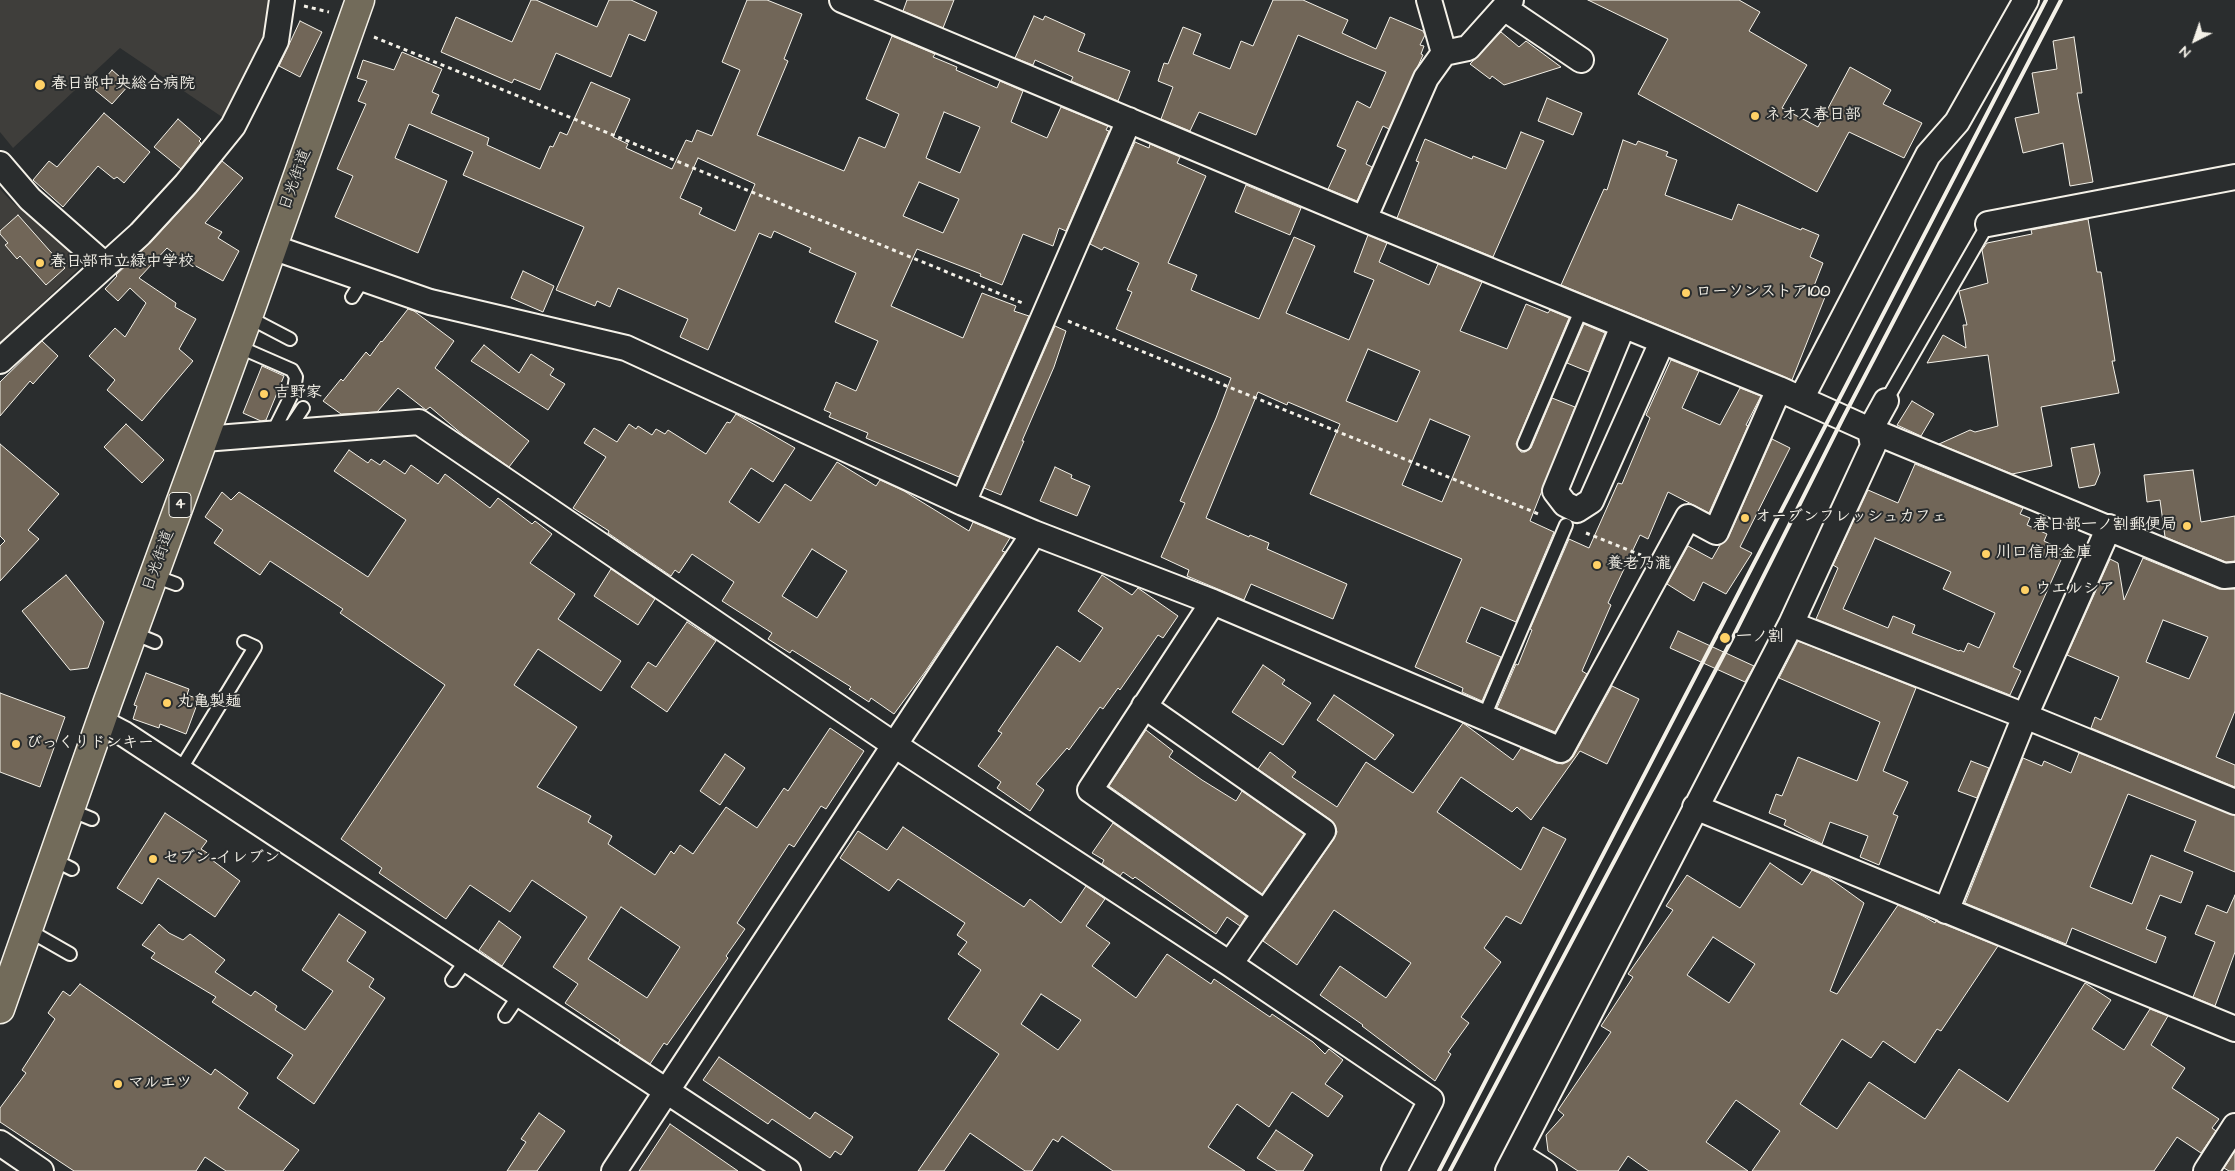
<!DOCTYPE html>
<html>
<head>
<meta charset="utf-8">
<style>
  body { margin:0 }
  #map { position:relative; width:2235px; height:1171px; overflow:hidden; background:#2a2d2e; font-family:"Architects Daughter",sans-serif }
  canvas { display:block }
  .north { position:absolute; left:2170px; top:15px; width:50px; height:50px; -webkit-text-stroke:4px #2a2d2e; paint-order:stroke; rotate:221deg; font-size:14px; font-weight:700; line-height:20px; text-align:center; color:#f4f1e8 }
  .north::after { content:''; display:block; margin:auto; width:18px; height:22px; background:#f4f1e8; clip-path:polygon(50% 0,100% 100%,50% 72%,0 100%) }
</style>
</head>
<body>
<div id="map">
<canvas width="2235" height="1171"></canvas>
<div class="north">N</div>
</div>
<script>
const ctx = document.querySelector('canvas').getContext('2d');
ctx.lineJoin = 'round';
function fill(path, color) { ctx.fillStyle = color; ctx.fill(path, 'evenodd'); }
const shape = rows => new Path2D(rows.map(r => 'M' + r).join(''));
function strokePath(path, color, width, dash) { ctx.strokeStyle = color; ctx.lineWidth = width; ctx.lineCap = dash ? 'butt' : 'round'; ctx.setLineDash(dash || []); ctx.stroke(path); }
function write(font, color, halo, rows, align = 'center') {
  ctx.font = font + ' "Architects Daughter","Klee One",sans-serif'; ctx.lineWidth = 4; ctx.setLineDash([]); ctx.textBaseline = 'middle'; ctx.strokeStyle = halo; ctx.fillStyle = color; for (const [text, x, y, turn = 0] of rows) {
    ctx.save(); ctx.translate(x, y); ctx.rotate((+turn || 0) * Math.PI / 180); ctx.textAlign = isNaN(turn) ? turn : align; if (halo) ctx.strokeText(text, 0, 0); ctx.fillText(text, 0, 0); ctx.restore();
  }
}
const built = shape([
  [0,0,271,0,263,48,231,123,120,48,13,148,0,132],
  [0,189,12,202,82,258,78,269,0,343]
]);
const building = shape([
  [531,0,536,0,597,27,609,0,631,0,657,12,645,41,629,34,611,77,556,53,540,90,514,79,512,83,441,52,456,17,512,42,531,0],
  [747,0,767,0,802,14,784,59,788,61,757,135,844,171,859,137,885,148,899,114,866,99,892,36,935,54,933,57,957,67,956,70,997,88,1000,81,1023,91,1011,122,1047,138,1061,107,1108,126,1106,130,1109,131,1066,231,1059,228,1053,246,1023,234,1002,285,980,276,981,274,917,249,891,306,963,338,982,293,1016,306,1014,311,1029,316,959,477,866,438,868,433,829,417,831,413,824,410,836,382,856,391,878,341,835,322,856,273,809,252,811,248,774,231,771,238,759,233,708,350,680,337,688,319,618,288,610,307,597,301,595,306,556,290,584,227,463,175,473,152,409,124,395,158,447,181,418,253,335,217,353,176,337,169,366,104,358,101,367,81,357,78,363,60,394,70,402,52,442,69,432,92,439,95,431,113,489,138,487,145,540,169,550,146,553,147,560,132,567,135,591,82,630,99,613,137,628,144,626,148,672,169,686,140,692,142,697,130,712,136,740,70,722,62,747,0],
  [944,112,980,127,960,173,926,158,944,112],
  [698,158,755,184,735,231,699,214,702,208,680,198,698,158],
  [919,182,959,199,943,233,903,216,919,182],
  [907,0,954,0,943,28,903,11,907,0],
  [1273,0,1303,0,1348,20,1342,33,1376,49,1390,17,1423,31,1425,35,1420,45,1424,46,1421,54,1423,55,1389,129,1383,126,1366,164,1372,167,1357,201,1328,189,1346,150,1337,146,1357,101,1370,108,1386,72,1349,57,1298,35,1256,135,1199,112,1190,131,1161,119,1173,87,1158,81,1164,63,1168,64,1183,27,1201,34,1193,54,1230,69,1241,41,1253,46,1273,0],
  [1588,0,1739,0,1760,12,1749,31,1807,65,1782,108,1818,127,1850,67,1891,90,1883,104,1922,123,1904,158,1849,132,1817,192,1638,94,1668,39,1588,0],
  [1034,16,1043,20,1045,16,1085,34,1078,51,1130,71,1118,101,1071,81,1073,77,1035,60,1033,65,1015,58,1034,16],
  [300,21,322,32,300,77,279,66,300,21],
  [1501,32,1519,47,1526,41,1561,67,1504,85,1492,76,1490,79,1470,64,1501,32],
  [2074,37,2082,93,2077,93,2093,182,2070,186,2063,143,2023,153,2015,118,2039,113,2032,73,2057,69,2053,41,2074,37],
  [112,70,129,85,112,104,95,90,112,70],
  [1547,98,1582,113,1573,135,1538,121,1547,98],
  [104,113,150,152,124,183,117,177,114,179,98,166,63,207,33,180,49,161,57,167,104,113],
  [178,119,201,139,199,141,201,143,181,169,154,147,178,119],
  [1521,132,1544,141,1493,257,1397,218,1419,162,1416,161,1425,139,1472,159,1473,156,1506,169,1521,132],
  [1623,140,1636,145,1638,141,1668,152,1666,156,1677,160,1665,195,1732,220,1738,204,1801,230,1802,228,1819,235,1810,257,1823,263,1814,286,1827,292,1792,380,1561,285,1604,189,1607,190,1623,140],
  [1135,142,1149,148,1150,144,1180,157,1177,163,1206,176,1168,263,1197,275,1191,290,1259,319,1294,237,1315,246,1286,313,1349,340,1374,280,1354,272,1368,235,1387,243,1379,262,1429,285,1438,264,1482,282,1460,331,1507,349,1526,304,1548,313,1550,310,1569,318,1516,444,1521,452,1525,452,1531,448,1552,398,1575,407,1530,521,1554,532,1516,622,1481,607,1466,642,1501,657,1482,701,1462,692,1463,688,1415,667,1462,559,1310,494,1340,424,1288,402,1287,405,1258,392,1206,518,1249,537,1250,535,1269,543,1267,549,1347,584,1333,619,1251,584,1244,600,1187,576,1189,570,1161,557,1185,503,1180,501,1216,418,1231,378,1116,329,1132,292,1127,290,1139,263,1104,247,1102,250,1090,244,1135,142],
  [1368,349,1420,371,1397,422,1346,401,1368,349],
  [1430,419,1470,436,1442,502,1402,485,1430,419],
  [222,161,243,178,205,223,222,232,218,238,239,251,223,281,176,255,167,248,139,278,176,303,175,307,196,319,179,349,193,361,142,421,107,390,115,380,89,356,115,328,125,337,146,303,130,288,118,301,105,289,117,276,116,275,150,243,196,193,222,161],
  [1246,185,1301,208,1290,235,1235,212,1246,185],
  [18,215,65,268,46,285,20,256,17,259,5,245,8,243,0,234,0,231,18,215],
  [2088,219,2097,272,2101,272,2115,361,2112,361,2119,393,2041,407,2052,466,2012,474,1939,444,1970,430,1975,432,1998,426,1988,355,1927,363,1943,335,1966,348,1963,325,1967,325,1959,291,1988,283,1982,250,1987,243,2032,234,2031,230,2088,219],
  [523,271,554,286,543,312,511,298,523,271],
  [408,309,414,311,454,341,435,368,529,441,509,467,463,435,430,407,426,410,398,388,377,412,341,414,323,401,341,379,343,381,366,352,370,356,381,341,382,342,408,309],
  [1584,324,1605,333,1589,372,1567,363,1584,324],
  [1055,326,1066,331,1054,367,1022,441,1024,441,1001,495,984,488,1055,326],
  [42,341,58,356,33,384,30,381,0,416,0,382,42,341],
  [484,345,519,373,531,354,554,369,550,375,565,384,548,410,471,361,484,345],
  [1671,360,1699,371,1682,408,1720,425,1740,388,1761,396,1746,425,1748,426,1709,513,1668,492,1648,539,1640,535,1608,603,1611,605,1582,671,1587,674,1555,732,1497,708,1516,664,1518,665,1532,630,1530,629,1569,539,1589,548,1618,483,1622,484,1650,418,1646,415,1671,360],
  [262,366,284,376,266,420,261,421,243,413,262,366],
  [1912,401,1934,414,1921,436,1897,425,1912,401],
  [736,414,795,448,773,482,751,468,729,502,759,523,785,484,811,501,837,462,876,486,880,480,904,491,969,531,973,522,1010,538,1002,551,1005,552,925,672,894,714,871,698,869,702,849,689,851,687,792,650,790,653,768,639,772,633,722,601,734,582,692,554,679,573,675,570,671,576,627,546,608,533,609,531,573,508,606,457,584,443,594,428,617,442,629,424,636,429,638,426,652,435,656,429,665,434,668,430,706,454,727,422,730,423,736,414],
  [812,549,847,571,817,618,782,596,812,549],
  [126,424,164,460,142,483,104,447,126,424],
  [1772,439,1790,448,1740,547,1752,553,1726,594,1703,582,1694,601,1667,584,1688,546,1712,559,1720,545,1728,538,1772,439],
  [0,444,59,494,28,530,39,539,0,581,0,546,5,541,0,536,0,444],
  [2094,444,2100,473,2095,485,2079,488,2071,448,2094,444],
  [349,450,368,463,371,459,380,465,384,460,405,474,411,465,438,484,445,474,490,508,498,498,532,524,535,521,552,534,530,563,575,594,558,619,621,661,601,691,538,649,514,685,577,727,537,787,591,816,588,822,612,836,608,844,655,875,671,851,674,854,680,845,693,854,726,807,757,828,784,788,788,791,830,728,864,751,826,809,821,806,794,847,789,844,737,923,745,929,726,956,728,958,667,1045,664,1043,650,1064,618,1043,620,1040,565,1003,578,984,553,967,587,917,532,880,510,912,470,885,446,919,379,873,382,868,341,839,445,685,340,613,343,609,270,561,260,575,214,543,223,530,205,517,222,492,231,500,239,492,368,577,406,520,334,471,349,450],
  [621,907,680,947,647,998,588,959,621,907],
  [1915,464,2023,508,2020,514,2030,518,2027,525,2047,534,2044,541,2065,551,2013,667,2021,671,2010,695,1816,619,1838,568,1833,565,1868,490,1898,503,1915,464],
  [1875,538,1951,572,1943,589,1995,613,1979,648,1968,643,1964,652,1960,650,1959,651,1912,633,1915,625,1893,616,1888,628,1843,609,1875,538],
  [1055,467,1072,475,1071,478,1090,486,1077,516,1040,501,1055,467],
  [2193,470,2201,522,2235,516,2235,561,2226,562,2165,537,2160,500,2147,502,2144,475,2193,470],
  [2143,558,2219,589,2235,589,2235,711,2216,757,2235,765,2235,787,2091,728,2095,717,2101,720,2119,677,2067,655,2110,559,2118,563,2124,600,2143,558],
  [2163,620,2208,637,2189,679,2146,662,2163,620],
  [611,569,655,599,638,625,594,596,611,569],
  [66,575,104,622,88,668,70,670,22,611,66,575],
  [1102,575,1132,595,1138,588,1178,616,1163,638,1158,635,1120,690,1118,688,1103,709,1100,707,1069,750,1067,748,1036,784,1044,790,1030,811,997,788,1001,782,978,766,1002,733,998,731,1057,646,1080,662,1103,628,1078,611,1102,575],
  [687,622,716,641,667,712,631,687,648,662,656,667,687,622],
  [1678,631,1754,666,1745,682,1670,648,1678,631],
  [1798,641,1916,688,1883,771,1908,782,1893,814,1898,816,1879,865,1860,857,1868,836,1830,822,1822,844,1784,825,1786,820,1769,813,1776,794,1782,796,1798,757,1857,781,1880,722,1779,678,1798,641],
  [1263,665,1285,680,1282,684,1311,703,1283,745,1232,712,1263,665],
  [146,673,189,689,187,695,199,699,186,734,160,724,159,728,133,719,137,706,134,705,146,673],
  [1612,686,1639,699,1607,764,1580,751,1531,820,1517,807,1512,812,1461,777,1437,812,1521,870,1543,827,1566,839,1521,924,1506,916,1484,948,1501,962,1461,1017,1469,1023,1448,1052,1451,1054,1435,1081,1362,1026,1363,1025,1320,995,1340,966,1386,998,1411,963,1334,910,1297,965,1263,941,1334,839,1337,832,1335,825,1331,820,1258,769,1270,752,1296,772,1292,777,1337,807,1366,762,1413,793,1463,723,1513,760,1521,748,1556,763,1563,764,1573,757,1612,686],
  [0,693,65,717,40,787,0,772,0,693],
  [1334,695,1394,735,1375,760,1317,720,1334,695],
  [1146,730,1173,751,1169,757,1202,780,1236,801,1242,791,1304,834,1262,894,1109,786,1146,730],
  [2079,753,2235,815,2235,872,2184,851,2196,821,2128,794,2090,887,2132,904,2151,855,2193,872,2181,903,2160,895,2146,929,2166,937,2156,963,2072,928,2066,944,1965,903,2023,758,2042,766,2044,761,2071,773,2079,753],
  [725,754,745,768,720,805,700,791,725,754],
  [1971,761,1989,768,1977,798,1958,791,1971,761],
  [165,813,207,841,201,849,209,854,208,857,240,881,215,917,158,878,142,904,117,888,165,813],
  [1113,823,1246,916,1240,926,1227,917,1216,934,1135,877,1133,879,1123,872,1120,876,1102,864,1104,860,1092,853,1113,823],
  [903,827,1024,907,1030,899,1061,923,1086,886,1105,899,1086,926,1110,943,1092,966,1136,998,1167,954,1211,984,1214,979,1270,1017,1272,1014,1313,1042,1325,1054,1329,1049,1343,1060,1325,1084,1343,1096,1328,1117,1292,1092,1269,1127,1237,1104,1208,1147,1245,1171,1113,1171,1062,1136,1058,1142,1053,1139,1032,1171,1025,1171,970,1133,944,1171,918,1171,999,1054,948,1019,981,970,958,954,967,942,957,935,965,923,898,879,889,891,840,858,858,831,887,850,903,827],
  [1041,994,1081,1020,1058,1050,1021,1024,1041,994],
  [1770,863,1802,885,1812,870,1828,877,1864,903,1830,991,1837,994,1898,905,1923,916,1935,923,1936,921,1998,946,1941,1031,1937,1029,1915,1063,1883,1041,1871,1058,1842,1039,1800,1104,1837,1129,1869,1082,1925,1119,1959,1069,2008,1102,2085,983,2111,1000,2092,1029,2124,1050,2150,1009,2168,1016,2151,1045,2185,1068,2172,1088,2219,1119,2212,1128,2216,1131,2201,1153,2177,1137,2154,1171,1752,1171,1780,1131,1736,1100,1706,1142,1748,1171,1649,1171,1628,1156,1618,1171,1578,1171,1548,1151,1546,1135,1564,1115,1558,1110,1611,1032,1601,1026,1633,977,1628,974,1673,910,1666,906,1687,875,1740,908,1770,863],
  [1713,937,1755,964,1729,1003,1687,975,1713,937],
  [2235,895,2235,952,2215,1006,2193,997,2215,942,2195,934,2207,905,2227,913,2235,895],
  [339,914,366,932,347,961,374,979,369,987,385,998,314,1104,277,1078,293,1055,212,1002,216,997,151,958,155,953,142,945,159,924,169,933,183,940,190,934,225,960,215,972,251,996,255,991,277,1006,275,1010,305,1030,333,991,302,970,339,914],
  [499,921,521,937,502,966,479,950,499,921],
  [80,984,211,1075,215,1069,248,1093,238,1108,299,1150,283,1171,226,1171,205,1157,196,1171,74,1171,0,1122,0,1108,26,1073,22,1070,55,1019,48,1013,63,991,70,996,80,984],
  [719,1057,810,1119,815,1112,853,1137,841,1155,835,1151,830,1158,772,1119,768,1124,703,1080,719,1057],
  [539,1113,565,1131,537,1171,507,1171,526,1142,521,1139,539,1113],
  [670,1124,738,1171,639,1171,670,1124],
  [1276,1130,1313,1155,1303,1171,1277,1171,1257,1158,1276,1130],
  [2235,1151,2235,1171,2229,1171,2224,1168,2235,1151]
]);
const path = shape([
  [304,6,329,12],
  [374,37,1025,304],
  [1068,321,1541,515],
  [1586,533,1641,555]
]);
const lane = shape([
  [352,297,364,278],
  [248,317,290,339],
  [237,346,292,370,296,377,294,390,272,434],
  [1886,401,1988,224],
  [287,432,303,408],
  [1524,444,1582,308],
  [154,576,176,584],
  [133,633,155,642],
  [1484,717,1566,525],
  [179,772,255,647,244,642],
  [70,810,92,819],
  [52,859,72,869],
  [28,930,70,954],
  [452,980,467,959],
  [505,1016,520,994]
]);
const street = shape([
  [842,0,1364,219,1779,389,1870,430,2224,576,2235,575],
  [1429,0,1444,53],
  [1504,8,1581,60],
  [0,164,30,199,105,265],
  [1364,219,1426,78,1444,53,1468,48,1511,0],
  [1988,224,2235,177],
  [272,247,430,302,626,348,963,503,1034,533,1213,602,1561,750,1688,517,1716,532,1779,389],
  [1623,326,1555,491,1565,504,1577,510,1591,501,1662,342],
  [0,361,140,234,186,184,233,126,276,41,282,0],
  [1801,399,1928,155,1957,122,2026,0],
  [204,439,419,422,893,744,1230,964,1431,1100,1394,1171],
  [963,503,1129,120],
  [1213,602,1090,790,1264,912],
  [1791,624,2025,716,2235,802],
  [1144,706,1323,831,1230,964],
  [101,722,124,734,788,1171],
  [1695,807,2235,1029],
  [1946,911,2025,716,2109,527],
  [0,1143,41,1171],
  [1517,1154,1544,1171],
  [614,1171,1034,533],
  [1508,1171,1791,624,1873,446,1870,430,1886,401],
  [2206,1171,2235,1126]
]);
const highway = shape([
  [0,1009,108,701,248,317,360,0]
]);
const rail = shape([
  [1439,1171,2046,0],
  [1450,1171,1731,641,1843,418,2061,0]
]);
const markers = [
  [40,85,6,"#ffd166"],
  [1755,116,5,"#ffd166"],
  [40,263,5,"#ffd166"],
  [1686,293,5,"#ffd166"],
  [264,394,5,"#ffd166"],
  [1745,518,5,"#ffd166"],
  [2187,526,5,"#ffd166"],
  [1986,554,5,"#ffd166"],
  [1597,565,5,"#ffd166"],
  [2025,590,5,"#ffd166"],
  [1725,638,6,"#ffd166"],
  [167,703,5,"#ffd166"],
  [16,744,5,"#ffd166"],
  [153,859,5,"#ffd166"],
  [118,1084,5,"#ffd166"]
];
const shields = [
  [180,505,22]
];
const shieldNames = [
  ["4",180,505]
];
const poiNames = [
  ["春日部中央総合病院",51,85],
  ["ネオス春日部",1765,116],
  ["春日部市立緑中学校",50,263],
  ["ローソンストア100",1696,293],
  ["吉野家",274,394],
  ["オーブンフレッシュカフェ",1755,518],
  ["春日部一ノ割郵便局",2177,526,"right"],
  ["川口信用金庫",1996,554],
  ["養老乃瀧",1607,565],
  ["ウエルシア",2035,590],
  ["一ノ割",1736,638],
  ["丸亀製麺",177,703],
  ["びっくりドンキー",26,744],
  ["セブン-イレブン",163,859],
  ["マルエツ",128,1084]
];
const streetNames = [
  ["日光街道",296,180,-70],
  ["日光街道",159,561,-70]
];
fill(built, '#3f3e3b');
fill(building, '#716658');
strokePath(building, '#f4f1e8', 1);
strokePath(lane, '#f4f1e8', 16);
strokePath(street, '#f4f1e8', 28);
strokePath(highway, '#f4f1e8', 31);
strokePath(path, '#f4f1e8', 3, [4, 4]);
strokePath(lane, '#2a2d2e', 12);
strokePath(street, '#2a2d2e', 24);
strokePath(highway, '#726b5a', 28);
strokePath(rail, '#f4f1e8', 4);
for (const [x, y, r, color] of markers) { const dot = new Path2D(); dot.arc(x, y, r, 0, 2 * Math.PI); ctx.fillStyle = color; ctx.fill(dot); strokePath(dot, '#2a2d2e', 2); }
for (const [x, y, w] of shields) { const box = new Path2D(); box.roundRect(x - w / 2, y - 12.5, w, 25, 4); ctx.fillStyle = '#2a2d2e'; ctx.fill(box); strokePath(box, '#f4f1e8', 1); }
write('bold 15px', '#f4f1e8', null, shieldNames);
write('bold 16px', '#f4f1e8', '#2a2d2e', poiNames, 'left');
write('16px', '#f4f1e8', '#2a2d2e', streetNames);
</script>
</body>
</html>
